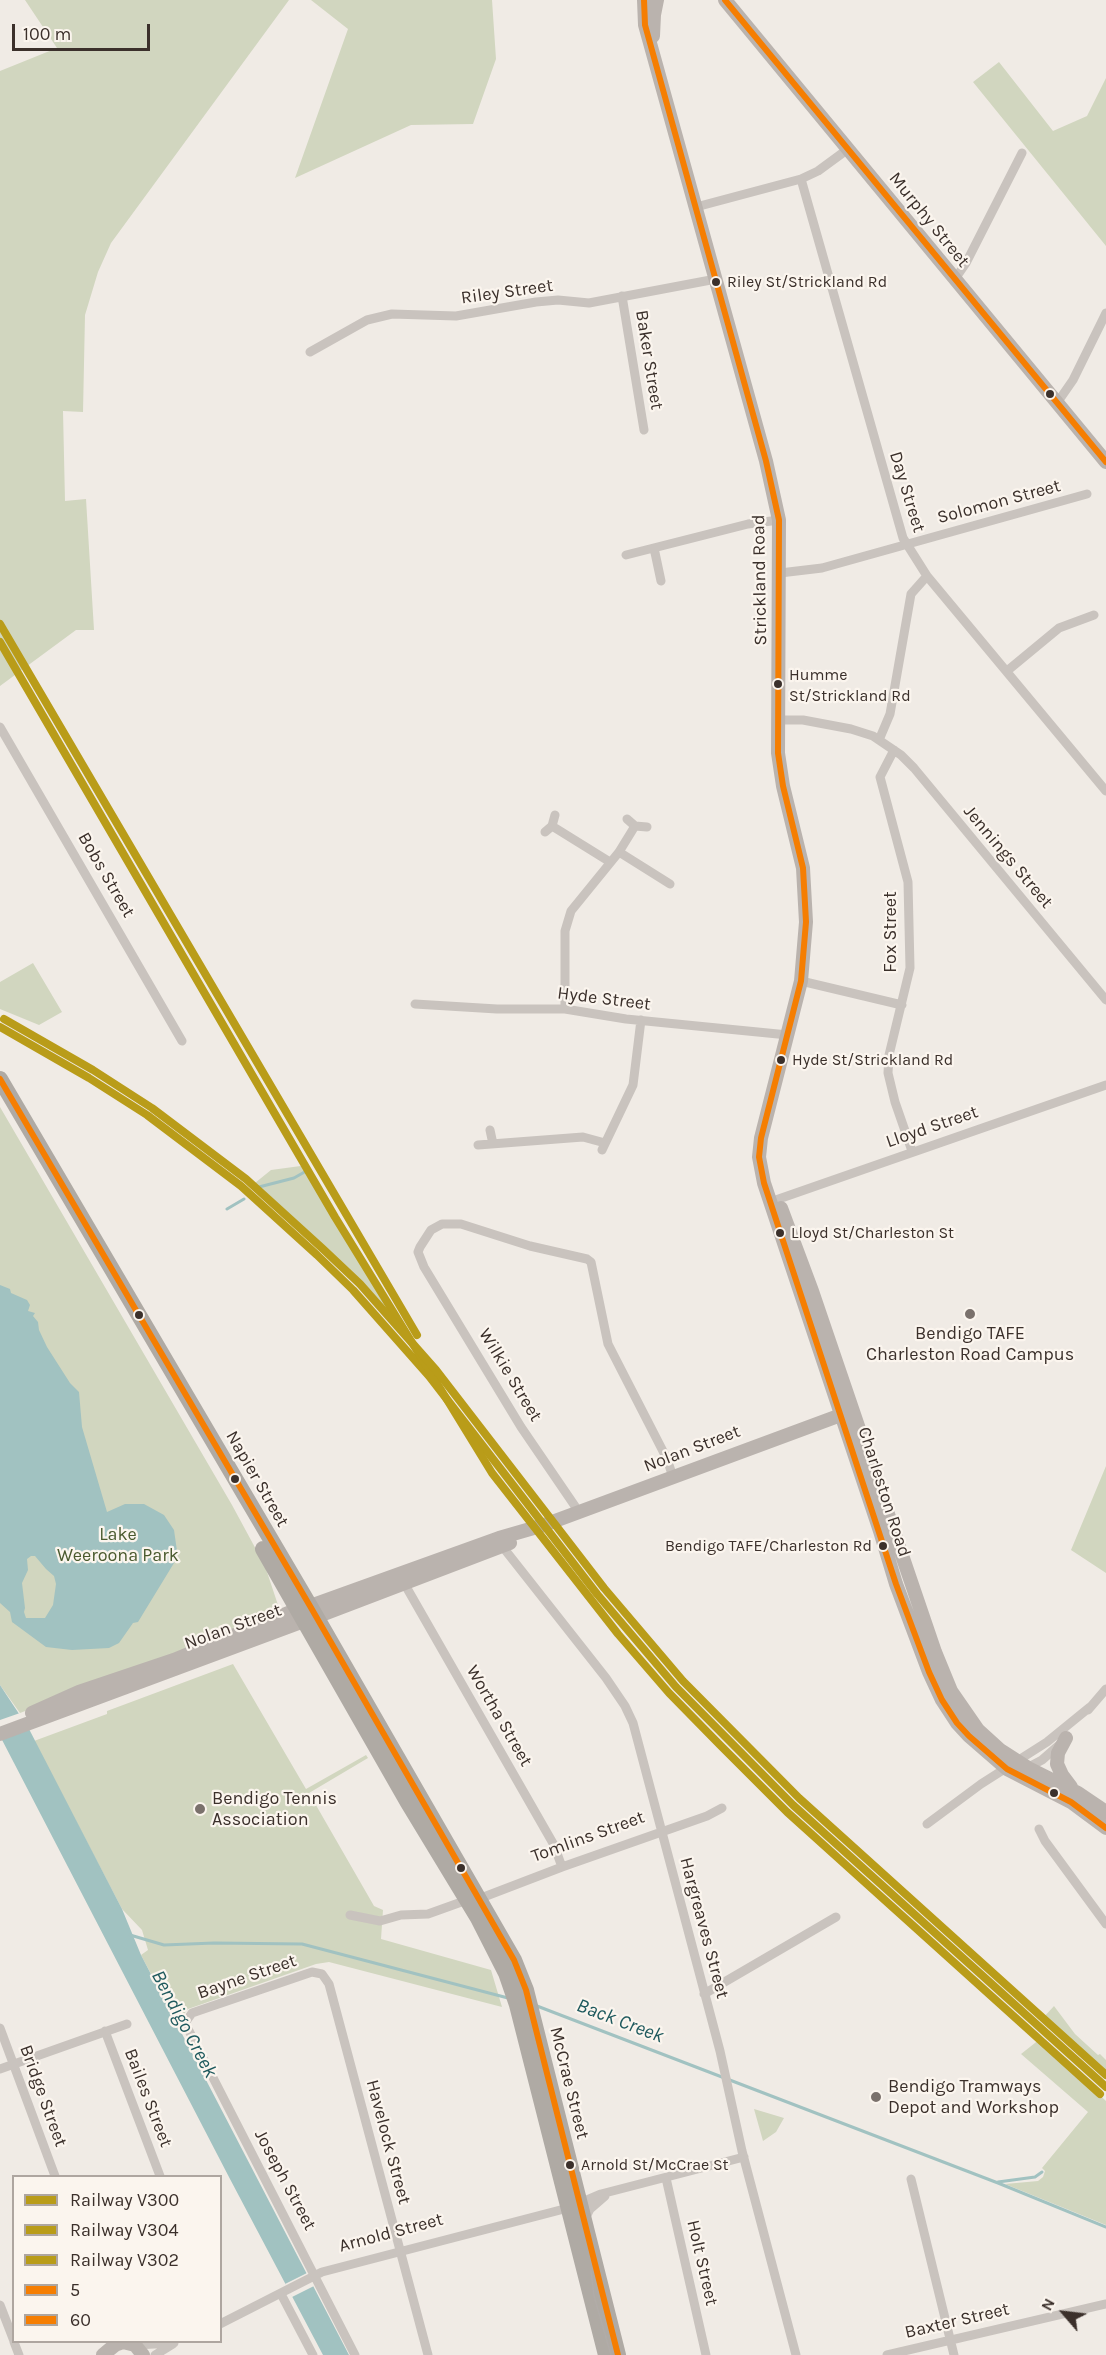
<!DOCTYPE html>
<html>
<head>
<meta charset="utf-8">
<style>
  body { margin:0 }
  #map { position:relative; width:1106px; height:2355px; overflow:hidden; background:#f0ebe5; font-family:Karla,sans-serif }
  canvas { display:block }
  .legend { position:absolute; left:12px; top:2175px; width:210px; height:168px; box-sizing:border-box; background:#fbf5ee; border:2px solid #aea6a0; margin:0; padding:8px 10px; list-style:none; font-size:18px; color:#3b302b }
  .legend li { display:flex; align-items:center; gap:12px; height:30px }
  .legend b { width:30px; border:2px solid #aea6a0 }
  .north { position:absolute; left:1034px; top:2283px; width:60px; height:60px; -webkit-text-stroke:4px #fbf5ee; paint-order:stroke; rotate:298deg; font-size:16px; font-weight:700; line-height:24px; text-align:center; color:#3b302b }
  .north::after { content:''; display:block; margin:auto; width:21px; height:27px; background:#3b302b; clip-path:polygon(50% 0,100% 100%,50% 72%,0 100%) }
  .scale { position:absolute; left:12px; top:24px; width:138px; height:27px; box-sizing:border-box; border:3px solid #3b302b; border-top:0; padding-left:8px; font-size:18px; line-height:21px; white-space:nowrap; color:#3b302b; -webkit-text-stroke:4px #fbf5ee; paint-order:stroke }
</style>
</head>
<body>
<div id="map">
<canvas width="1106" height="2355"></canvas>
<ul class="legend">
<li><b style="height:8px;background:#b99c19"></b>Railway V300</li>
<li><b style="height:8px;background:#b99c19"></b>Railway V304</li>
<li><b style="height:8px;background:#b99c19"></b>Railway V302</li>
<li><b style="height:8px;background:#f57e02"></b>5</li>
<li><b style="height:8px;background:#f57e02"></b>60</li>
</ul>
<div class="north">N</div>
<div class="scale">100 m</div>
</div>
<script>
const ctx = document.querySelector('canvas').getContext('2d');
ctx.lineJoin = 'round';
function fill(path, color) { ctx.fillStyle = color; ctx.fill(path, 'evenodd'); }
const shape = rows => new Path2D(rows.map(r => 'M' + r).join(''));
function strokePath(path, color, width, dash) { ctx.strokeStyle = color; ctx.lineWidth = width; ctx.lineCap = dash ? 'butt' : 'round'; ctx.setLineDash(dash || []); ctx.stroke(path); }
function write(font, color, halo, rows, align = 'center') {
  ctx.font = font + ' Karla,sans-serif'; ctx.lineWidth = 4.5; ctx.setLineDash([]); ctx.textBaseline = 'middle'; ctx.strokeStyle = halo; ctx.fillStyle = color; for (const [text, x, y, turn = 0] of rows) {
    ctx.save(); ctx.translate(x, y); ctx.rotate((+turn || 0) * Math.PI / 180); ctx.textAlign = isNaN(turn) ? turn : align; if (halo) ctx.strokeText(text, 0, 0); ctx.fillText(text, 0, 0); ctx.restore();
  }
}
const green = shape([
  [25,0,289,0,111,243,98,272,85,315,83,412,63,411,65,501,86,499,94,630,76,630,0,686,0,71,57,48],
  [311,0,492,0,496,59,473,124,411,125,295,178,348,29],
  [999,62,1053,131,1087,116,1106,78,1106,246,973,82],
  [33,963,62,1012,39,1025,0,1009,0,982],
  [0,1107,232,1505,265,1566,280,1611,200,1644,20,1713,0,1685],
  [308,1165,348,1236,404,1324,393,1322,345,1270,296,1224,250,1187,271,1170],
  [1106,1466,1106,1573,1071,1550],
  [233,1664,306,1789,366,1755,368,1758,309,1793,374,1906,383,1910,381,1939,491,1970,502,2007,329,1962,316,1964,188,2009,177,2023,141,1955,148,1950,142,1930,122,1909,34,1741,107,1714,107,1711],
  [1054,2006,1075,2034,1098,2055,1100,2054,1106,2060,1106,2075,1043,2018],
  [1040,2039,1106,2101,1106,2225,1005,2184,1038,2181,1043,2177,1045,2171,1042,2168,1088,2112,1021,2054],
  [754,2109,784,2118,776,2132,763,2141]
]);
const water = shape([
  [0,1285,10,1289,11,1293,27,1300,30,1305,28,1311,35,1313,33,1316,38,1322,39,1330,47,1347,70,1383,79,1392,82,1427,107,1512,125,1504,144,1504,164,1515,174,1530,177,1551,174,1563,138,1622,133,1623,119,1643,109,1648,72,1650,46,1647,12,1622,10,1612,0,1603],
  [31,1556,35,1556,46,1569,54,1576,56,1584,53,1605,45,1618,26,1618,24,1612,25,1608,22,1583,28,1570,27,1559],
  [0,1685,29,1729,122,1909,141,1955,349,2355,323,2355,230,2179,0,1736]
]);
const pier = shape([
  [20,1713,29,1729,0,1736,0,1720],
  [309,2272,316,2285,292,2297,285,2284]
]);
const stream = shape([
  [255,1188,294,1178,308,1170],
  [227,1209,244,1199],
  [130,1935,164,1945,214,1943,302,1944,508,1998],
  [537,2006,998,2183,1106,2227],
  [998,2182,1035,2177,1042,2172]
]);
const street = shape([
  [801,179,903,538,927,576,1106,791],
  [696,207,801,179,818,171,848,149],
  [955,279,966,263,1022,153],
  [622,296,644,430],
  [310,352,367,320,392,314,456,316,536,302,558,300,589,303,716,279],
  [1057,403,1073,380,1106,313],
  [654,548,661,581],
  [626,555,748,524,779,520],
  [780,573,822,568,1087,494],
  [1007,671,1059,628,1094,615],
  [777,720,803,720,851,729,873,736,901,755,914,768,1106,1000],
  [0,727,182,1041],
  [879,740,890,714,911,594,927,576],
  [894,750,880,777,908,882,910,968,889,1055,888,1073,895,1102,912,1151],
  [627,819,635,826,647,827],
  [552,826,610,862],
  [545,832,552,826,555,815],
  [619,852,670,884],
  [801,981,902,1005],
  [415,1004,497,1009,565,1009,626,1019,788,1035],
  [565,1009,565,931,571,911,619,852,635,826],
  [490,1130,493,1144],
  [478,1145,583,1137,605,1143],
  [602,1150,633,1085,641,1020],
  [770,1202,1106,1085],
  [579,1512,521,1427,424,1267,418,1252,420,1247,431,1230,442,1224,461,1224,530,1246,587,1259,591,1262,608,1344,667,1459,673,1477],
  [502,1546,606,1678,625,1706,633,1723,720,2051,742,2151,796,2355],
  [404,1583,554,1845,562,1867],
  [1088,1710,1106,1689],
  [1025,1769,1042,1760,1058,1746],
  [927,1824,981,1784,1047,1742,1090,1707],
  [1039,1829,1045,1841,1106,1924],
  [481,1898,562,1867,707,1816,722,1808],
  [350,1915,380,1921,401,1915,428,1914,467,1900],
  [704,1994,836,1917],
  [0,2028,55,2176],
  [105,2031,160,2176],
  [0,2069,127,2024],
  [666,2178,706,2355],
  [911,2179,954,2355],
  [580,2203,601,2194,744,2157],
  [585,2219,590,2209,605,2196],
  [281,2294,313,2355],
  [0,2305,14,2341],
  [220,2324,322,2272,568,2208],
  [14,2342,19,2355],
  [135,2345,174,2343],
  [155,2355,173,2344],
  [355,2355,185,2023,192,2013,312,1972,322,1974,329,1984,428,2355],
  [887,2355,1106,2304]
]);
const secondary = shape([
  [644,0,645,25,766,461,779,520,778,753,783,786,803,868,806,922,801,981,761,1138,759,1157,764,1183,880,1531,896,1584,929,1672,942,1700,957,1723,969,1736,1007,1769,1071,1802,1106,1828],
  [725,0,1106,462],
  [653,36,654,15,657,0],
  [781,1208,812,1291,935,1652,951,1691,978,1730,1000,1750,1028,1768,1078,1793,1106,1812],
  [310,1606,499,1538,544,1525,849,1412],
  [316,1617,510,1543],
  [32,1713,79,1692,174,1660,298,1609],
  [0,1734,304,1621],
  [1066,1738,1058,1753,1057,1764,1062,1775,1071,1787],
  [103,2355,115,2345,123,2342,135,2345,143,2355]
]);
const highway = shape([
  [0,1079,310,1606,514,1960,526,1990,618,2355],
  [263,1549,407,1801,478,1918,506,1973,517,2005,606,2355]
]);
const tram = shape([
  [591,2271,594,2296,611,2355]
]);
const bus1 = shape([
  [0,1079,310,1606,514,1960,526,1990,618,2355]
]);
const bus2 = shape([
  [644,0,645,25,766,461,779,520,778,753,783,786,803,868,806,922,801,981,761,1138,759,1157,764,1183,896,1584,929,1672,942,1700,957,1723,969,1736,1007,1769,1071,1802,1106,1828],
  [725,0,1106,462]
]);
const rail1 = shape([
  [0,624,417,1335],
  [0,1027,89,1078,147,1115,241,1186,317,1255,353,1290,429,1376,597,1594,676,1687,793,1805,1106,2087]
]);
const rail2 = shape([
  [0,642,335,1217,492,1473,618,1634,669,1693,720,1745,787,1812,1100,2094]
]);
const rail3 = shape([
  [4,1019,93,1070,152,1108,246,1179,323,1249,360,1284,436,1370,604,1588,683,1681,799,1798,1106,2075]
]);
const markers = [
  [716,282,5,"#3b302b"],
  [1050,394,5,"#3b302b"],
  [778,684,5,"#3b302b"],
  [781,1060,5,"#3b302b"],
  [780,1233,5,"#3b302b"],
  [970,1314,6,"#7a716c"],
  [139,1315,5,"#3b302b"],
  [235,1479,5,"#3b302b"],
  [883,1546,5,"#3b302b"],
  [1054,1793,5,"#3b302b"],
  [200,1809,6,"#7a716c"],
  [461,1868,5,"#3b302b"],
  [876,2097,6,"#7a716c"],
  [570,2165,5,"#3b302b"]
];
const busNames = [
  ["Riley St/Strickland Rd",727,282],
  ["Humme",789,675],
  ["St/Strickland Rd",789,696],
  ["Hyde St/Strickland Rd",792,1060],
  ["Lloyd St/Charleston St",791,1233],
  ["Bendigo TAFE/Charleston Rd",872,1546,"right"],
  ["Arnold St/McCrae St",581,2165]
];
const streetNames = [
  ["Murphy Street",929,220,51],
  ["Riley Street",507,292,-8],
  ["Baker Street",649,360,81],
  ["Day Street",907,492,73],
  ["Solomon Street",999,502,-15],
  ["Strickland Road",760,580,-91],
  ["Jennings Street",1008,857,50],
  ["Bobs Street",106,875,60],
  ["Fox Street",891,932,-90],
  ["Hyde Street",604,999,7],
  ["Lloyd Street",932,1127,-19],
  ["Wilkie Street",510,1375,59],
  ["Nolan Street",692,1449,-21],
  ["Napier Street",257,1479,60],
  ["Charleston Road",884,1492,72],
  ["Nolan Street",233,1627,-20],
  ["Wortha Street",499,1716,60],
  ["Tomlins Street",588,1837,-20],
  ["Hargreaves Street",704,1928,75],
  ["Bayne Street",247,1977,-19],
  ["McCrae Street",569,2083,76],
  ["Bridge Street",43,2096,70],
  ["Bailes Street",148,2098,69],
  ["Havelock Street",388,2142,75],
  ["Joseph Street",285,2180,62],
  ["Arnold Street",391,2233,-15],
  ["Holt Street",702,2263,77],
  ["Baxter Street",957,2321,-13]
];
const poiNames = [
  ["Bendigo TAFE",970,1334,"center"],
  ["Charleston Road Campus",970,1355,"center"],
  ["Bendigo Tennis",212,1799],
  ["Association",212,1820],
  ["Bendigo Tramways",888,2087],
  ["Depot and Workshop",888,2108]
];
const parkNames = [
  ["Lake",118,1535],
  ["Weeroona Park",118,1556]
];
const waterNames = [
  ["Back Creek",620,2021,21],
  ["Bendigo Creek",184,2024,62]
];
fill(green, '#d1d6bf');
fill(water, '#a1c2c1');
fill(pier, '#f0ebe5');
strokePath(stream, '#a1c2c1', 3);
strokePath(street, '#c9c3be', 9);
strokePath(secondary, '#bab3ae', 14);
strokePath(highway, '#afaaa4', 16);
strokePath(tram, '#b1aca8', 1.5);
strokePath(bus1, '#f57e02', 6);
strokePath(bus2, '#f57e02', 6);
strokePath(rail1, '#b99c19', 8);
strokePath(rail2, '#b99c19', 8);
strokePath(rail3, '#b99c19', 8);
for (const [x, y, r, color] of markers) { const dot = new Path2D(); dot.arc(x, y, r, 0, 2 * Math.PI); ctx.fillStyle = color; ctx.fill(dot); strokePath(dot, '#fbf5ee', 2); }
write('16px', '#3b302b', '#fbf5ee', busNames, 'left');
write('18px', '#3b302b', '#fbf5ee', streetNames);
write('18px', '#3b302b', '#fbf5ee', poiNames, 'left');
write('18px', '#4a5a2e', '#fbf5ee', parkNames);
write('italic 20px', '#1f5a5e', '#fbf5ee', waterNames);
</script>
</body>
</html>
